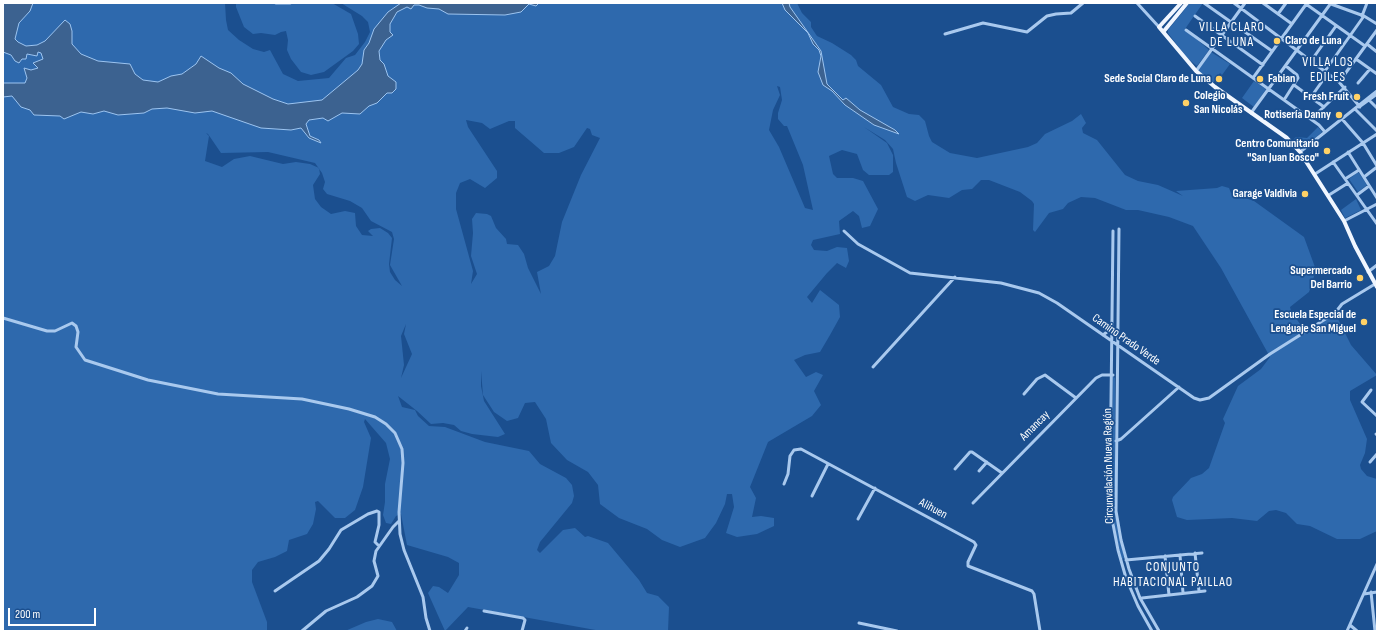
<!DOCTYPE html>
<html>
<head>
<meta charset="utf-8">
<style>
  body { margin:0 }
  #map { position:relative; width:1380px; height:634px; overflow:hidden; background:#1b4f8f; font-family:"Sofia Sans Condensed",sans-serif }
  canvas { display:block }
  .frame { position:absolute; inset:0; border:4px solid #fff; pointer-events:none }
  .scale { position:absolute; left:8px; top:608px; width:88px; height:18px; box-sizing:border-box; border:2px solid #fff; border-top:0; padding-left:5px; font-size:12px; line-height:14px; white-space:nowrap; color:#fff; -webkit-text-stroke:3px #1b4f8f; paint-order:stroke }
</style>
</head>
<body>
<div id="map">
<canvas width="1380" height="634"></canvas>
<div class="frame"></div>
<div class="scale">200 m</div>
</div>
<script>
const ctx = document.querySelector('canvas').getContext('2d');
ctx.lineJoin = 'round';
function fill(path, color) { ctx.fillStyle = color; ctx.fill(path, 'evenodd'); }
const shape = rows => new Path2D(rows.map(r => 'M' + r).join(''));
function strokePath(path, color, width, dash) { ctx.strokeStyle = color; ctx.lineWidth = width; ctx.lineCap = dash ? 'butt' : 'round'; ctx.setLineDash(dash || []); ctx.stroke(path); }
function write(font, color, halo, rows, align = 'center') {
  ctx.font = font + ' "Sofia Sans Condensed",sans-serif'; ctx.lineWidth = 3.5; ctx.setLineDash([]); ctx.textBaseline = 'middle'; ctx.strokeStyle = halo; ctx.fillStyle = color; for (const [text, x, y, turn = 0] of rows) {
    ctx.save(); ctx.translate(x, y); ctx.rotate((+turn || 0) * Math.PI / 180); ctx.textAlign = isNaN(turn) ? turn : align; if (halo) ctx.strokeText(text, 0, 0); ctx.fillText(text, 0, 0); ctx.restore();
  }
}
const green = shape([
  [3,3,225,3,226,20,228,30,239,40,253,49,264,52,270,50,283,74,298,81,329,78,346,58,355,55,365,42,370,32,368,22,362,16,341,3,797,3,802,13,811,22,811,27,817,36,832,43,851,55,856,60,858,66,881,85,893,107,909,114,919,115,925,121,929,136,932,142,950,153,977,158,1028,147,1037,143,1045,134,1072,121,1081,114,1086,123,1082,128,1083,133,1097,140,1125,175,1138,181,1158,185,1183,196,1176,191,1217,188,1222,186,1229,188,1231,193,1254,201,1304,237,1316,270,1309,292,1290,307,1291,311,1307,334,1335,313,1351,345,1377,375,1350,391,1350,400,1367,439,1365,453,1360,465,1361,469,1367,476,1377,479,1377,531,1360,539,1337,539,1310,526,1297,524,1286,513,1276,510,1269,511,1257,521,1232,518,1187,520,1177,517,1172,500,1173,497,1191,478,1202,474,1209,468,1225,423,1223,419,1238,386,1261,369,1270,357,1221,268,1193,226,1169,217,1138,210,1126,210,1095,198,1081,197,1068,203,1063,209,1049,213,1035,232,1033,230,1034,204,1032,201,1020,192,989,180,981,180,972,189,962,190,949,198,928,195,915,201,907,197,896,163,893,149,885,140,864,127,887,143,893,155,893,172,889,175,869,175,863,170,857,154,842,150,829,156,833,174,837,178,853,178,863,181,878,209,870,226,862,228,859,216,853,211,839,221,840,234,813,240,811,245,814,250,827,251,837,247,847,248,849,261,846,268,837,263,827,273,807,297,812,303,820,290,839,305,840,317,830,335,820,352,805,355,794,360,806,377,816,372,823,375,814,391,821,405,812,416,768,442,750,487,756,498,752,517,761,516,774,518,774,526,757,534,737,537,726,533,734,507,732,494,727,494,725,504,716,523,705,538,680,547,662,540,647,529,619,518,600,504,598,485,588,472,567,460,551,443,546,419,535,402,525,403,518,418,507,421,494,412,483,395,481,371,481,386,484,401,505,434,498,437,472,434,461,431,454,425,443,423,431,424,417,411,398,396,402,407,415,410,418,416,429,426,445,427,485,442,529,451,540,464,566,478,572,485,574,496,572,503,540,542,537,550,540,553,563,530,575,528,585,537,588,536,608,543,639,580,647,593,658,596,669,607,668,631,601,631,468,607,445,631,428,593,433,586,439,587,448,593,459,575,459,563,448,557,407,545,401,514,396,516,391,524,386,523,383,515,385,502,385,484,390,459,386,443,365,419,364,422,371,438,363,487,355,510,345,518,335,518,318,501,315,502,316,509,313,524,307,534,289,540,287,551,275,557,258,562,252,570,252,582,267,622,267,631,3,631],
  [777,86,780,87,782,100,778,113,778,119,784,126,787,126,803,165,813,210,805,208,779,147,769,130,773,110,780,95],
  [466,120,482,123,490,129,509,121,515,121,515,128,544,153,559,153,574,147,587,128,590,129,592,135,600,138,581,175,562,222,555,256,549,266,537,272,541,294,528,268,524,254,518,245,507,244,506,239,496,228,491,216,487,214,476,213,472,219,473,233,471,256,477,274,471,284,473,271,456,209,456,193,460,183,470,179,485,188,497,178,497,171,468,127],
  [206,133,208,134,221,153,268,152,315,163,322,173,325,182,323,189,327,194,350,201,362,208,371,221,392,232,394,239,390,265,402,286,395,280,390,272,389,264,392,238,388,233,380,228,371,229,368,231,373,236,362,235,356,226,355,213,345,211,331,214,321,207,315,199,313,185,320,174,319,168,310,164,296,162,283,164,250,156,234,159,222,167,205,161,209,136],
  [406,324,404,334,412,354,401,378,404,365,401,336],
  [236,3,332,3,351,14,358,34,359,44,353,51,324,72,311,75,301,72,291,59,287,50,288,40,286,31,281,32,275,35,261,33,253,34,244,27,236,7],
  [1190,3,1203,3,1185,29,1209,50,1197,66,1187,58,1168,33,1168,30],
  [1211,52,1230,64,1222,75,1220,73,1213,83,1198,71,1199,68],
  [1254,81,1266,89,1254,107,1242,98],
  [1318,127,1322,132,1301,150,1292,141,1296,137,1307,138],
  [1357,173,1359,173,1367,185,1358,192,1349,179],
  [1356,199,1361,210,1345,218,1341,210],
  [1113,376,1115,378,1115,507,1124,558,1122,559,1116,536,1113,508],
  [378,619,392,622,397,631,345,631,366,622]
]);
const water = shape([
  [3,3,33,3,30,11,19,23,15,39,18,42,26,46,37,45,45,41,65,20,70,24,72,31,72,44,81,54,98,61,130,64,135,74,143,80,158,82,171,76,182,74,196,64,201,56,219,68,231,73,243,84,273,99,288,104,322,100,358,70,362,64,364,50,369,43,374,29,388,12,401,3,539,3,536,6,529,4,521,12,505,15,448,14,439,9,427,8,419,5,414,5,411,9,407,7,397,12,390,24,390,32,393,35,386,40,379,51,380,60,384,64,388,76,396,82,396,89,392,93,387,93,377,103,369,106,360,114,342,113,328,121,323,118,309,120,306,124,310,136,319,140,321,143,309,138,301,128,291,130,261,128,212,111,195,113,167,108,152,109,144,113,118,115,104,111,93,114,81,112,64,119,60,116,34,115,30,110,21,107,12,96,3,97,3,83,25,83,27,78,24,68,31,70,38,68,33,63,43,59,41,53,38,52,37,56,27,54,26,59,22,59,19,63,15,61,11,55,3,52,3,3],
  [782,3,789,3,790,7,821,51,827,84,843,100,846,98,860,110,895,130,899,134,874,125,845,105,832,91,823,85,818,72,821,56,819,50,813,44,808,33,785,10,782,3]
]);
const minor = shape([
  [276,3,290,3],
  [1137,3,1159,27],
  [1204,3,1272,51],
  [1234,3,1339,82,1360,107],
  [1263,3,1292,24],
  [1306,4,1365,46],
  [1331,4,1364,16,1377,24],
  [1278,14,1286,3],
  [1195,16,1263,65],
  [1362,16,1367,3],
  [1186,30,1319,125,1325,132],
  [945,34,983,23,1027,32,1047,16,1056,14,1071,13,1083,3],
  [1367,44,1377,52],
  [1356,59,1377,74],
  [1311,61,1336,26],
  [1196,71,1245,3],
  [1325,71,1364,16],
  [1253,78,1307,3],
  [1339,82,1377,30],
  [1358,83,1370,69],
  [1294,85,1324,107],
  [1311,97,1328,73],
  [1284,100,1298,78,1297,75,1286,66],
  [1369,100,1377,108],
  [1359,107,1377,94],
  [1355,109,1377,131],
  [1251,113,1331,3],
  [1311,119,1345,87],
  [1342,119,1363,143,1377,166],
  [1300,152,1377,91],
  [1348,152,1377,198],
  [1333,162,1377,224],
  [1315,174,1377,134],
  [1364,177,1377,167],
  [1345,179,1359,170],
  [1329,195,1348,183],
  [1357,195,1369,186],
  [1344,221,1377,204],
  [1119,229,1116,511,1121,540,1129,569,1140,598,1159,631],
  [844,231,858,244,910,273,1001,283,1039,293,1057,303,1194,398,1200,400,1209,398,1270,354,1335,313,1342,304,1375,284],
  [1113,231,1110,487,1112,519,1118,550,1126,578,1138,606,1152,631],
  [1368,272,1377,265],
  [3,318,47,331,55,331,72,323,76,326,78,332,76,347,85,360,148,380,218,394,302,399,349,409,375,417,386,424,395,433,402,449,403,463,399,512,400,534,404,550,423,597,426,618,430,631],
  [1103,335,1112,328],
  [873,367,955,277],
  [1371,390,1362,402,1377,416],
  [1024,394,1037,379,1045,375,1076,398],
  [1376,434,1377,435],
  [1116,441,1121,439,1179,387],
  [1370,462,1377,454],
  [955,469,970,452,972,452,1002,473],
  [979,471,987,462],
  [784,484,788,474,790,456,794,450,801,449,974,542,976,545,968,562,968,566,1032,591,1034,594,1040,631],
  [812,496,828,464],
  [973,503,1096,378,1102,375,1113,375],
  [858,519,875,488],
  [1195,553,1199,591],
  [1180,555,1183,593],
  [1165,556,1169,595],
  [1126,560,1202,553],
  [275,591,319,561,329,549,341,530,368,514,377,511,379,512,379,525,375,542,379,546],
  [1371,592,1375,631],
  [1364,594,1377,592],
  [1142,598,1205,591],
  [484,611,523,618,525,620,522,631],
  [859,623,897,631],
  [1350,625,1357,631],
  [302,631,326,611,357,597,372,586,378,576,374,561,376,551,393,527,399,521],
  [465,631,467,628],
  [1347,631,1377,564]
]);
const major = shape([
  [1181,3,1159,27,1196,71,1215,87,1287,138,1300,152,1344,221,1355,246,1377,287],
  [1164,31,1187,3]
]);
const markers = [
  [1277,41,4,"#ffd166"],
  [1219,79,4,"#ffd166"],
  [1260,79,4,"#ffd166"],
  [1357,97,4,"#ffd166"],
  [1186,103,4,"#ffd166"],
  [1339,115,4,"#ffd166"],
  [1327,151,4,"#ffd166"],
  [1305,194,4,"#ffd166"],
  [1360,278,4,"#ffd166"],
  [1364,322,4,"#ffd166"]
];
const poiNames = [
  ["Claro de Luna",1285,41,"left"],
  ["Sede Social Claro de Luna",1211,79],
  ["Fabian",1268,79,"left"],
  ["Colegio",1194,96,"left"],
  ["San Nicolás",1194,110,"left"],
  ["Fresh Fruit",1349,97],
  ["Rotisería Danny",1331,115],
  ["Centro Comunitario",1319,144],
  ["\"San Juan Bosco\"",1319,158],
  ["Garage Valdivia",1297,194],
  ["Supermercado",1352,271],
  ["Del Barrio",1352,285],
  ["Escuela Especial de",1356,315],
  ["Lenguaje San Miguel",1356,329]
];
const streetNames = [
  ["Camino Prado Verde",1126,340,35],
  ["Amancay",1035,426,-45],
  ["Circunvalación Nueva Región",1109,466,-91],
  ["Alihuen",933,509,28]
];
const neighbourhoodNames = [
  ["VILLA CLARO",1232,28],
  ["DE LUNA",1232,43],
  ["VILLA LOS",1328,63],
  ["EDILES",1328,78],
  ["CONJUNTO",1173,568],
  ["HABITACIONAL PAILLAO",1173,583]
];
fill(green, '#2e69ad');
fill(water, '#3c6290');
strokePath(water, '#9cc4f0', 1);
strokePath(minor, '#a9c9ee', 3);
strokePath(major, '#f0f6ff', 4);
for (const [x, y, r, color] of markers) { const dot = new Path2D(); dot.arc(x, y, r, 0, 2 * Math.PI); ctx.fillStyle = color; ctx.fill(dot); strokePath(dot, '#1b4f8f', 1.5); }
write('bold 12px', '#fff', '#1b4f8f', poiNames, 'right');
write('12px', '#fff', '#1b4f8f', streetNames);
ctx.letterSpacing = '1px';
write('13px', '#fff', '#1b4f8f', neighbourhoodNames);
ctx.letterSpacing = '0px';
</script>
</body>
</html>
